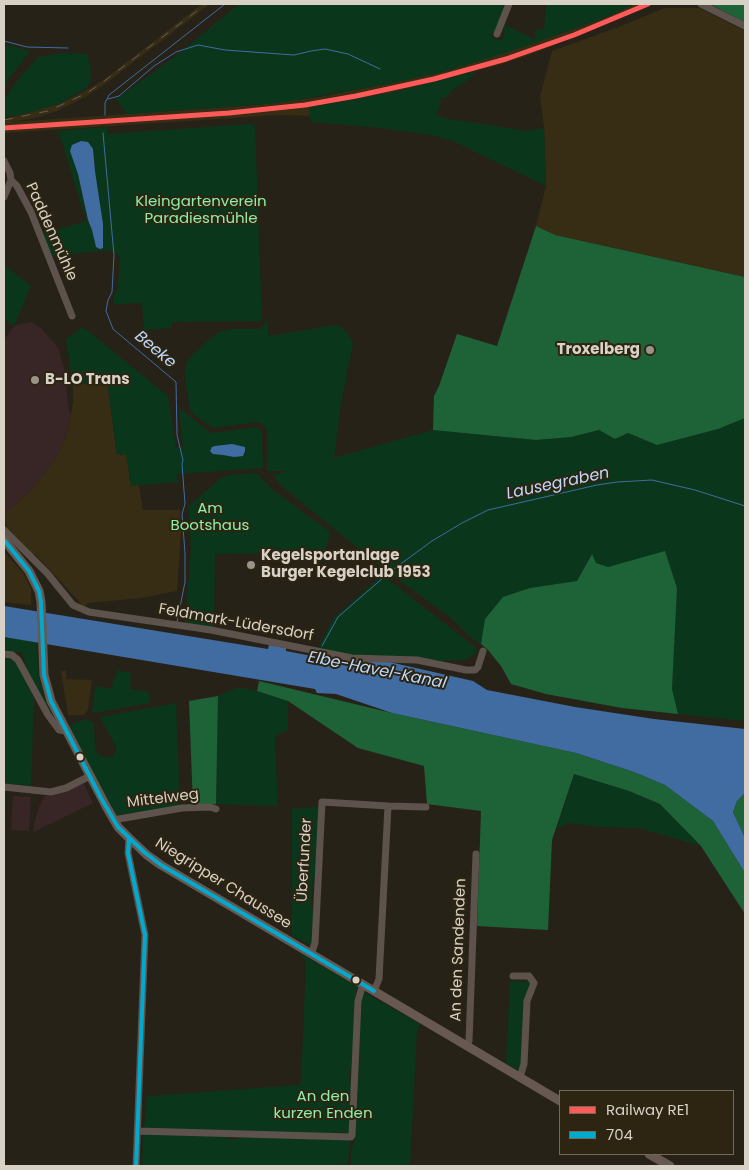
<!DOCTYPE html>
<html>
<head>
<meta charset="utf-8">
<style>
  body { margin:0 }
  #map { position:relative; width:749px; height:1170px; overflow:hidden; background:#272218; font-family:Poppins,sans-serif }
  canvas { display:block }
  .frame { position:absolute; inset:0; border:5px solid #d7d1c6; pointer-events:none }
  .legend { position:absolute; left:559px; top:1090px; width:175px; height:65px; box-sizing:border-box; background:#2d2412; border:1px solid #71695a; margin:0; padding:6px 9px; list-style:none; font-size:15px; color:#d7d1c6 }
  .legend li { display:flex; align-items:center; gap:10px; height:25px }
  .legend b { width:25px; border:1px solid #71695a }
</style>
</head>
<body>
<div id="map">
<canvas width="749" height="1170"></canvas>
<div class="frame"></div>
<ul class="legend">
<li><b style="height:6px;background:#ff5a5a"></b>Railway RE1</li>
<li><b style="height:6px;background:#00a9ce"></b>704</li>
</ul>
</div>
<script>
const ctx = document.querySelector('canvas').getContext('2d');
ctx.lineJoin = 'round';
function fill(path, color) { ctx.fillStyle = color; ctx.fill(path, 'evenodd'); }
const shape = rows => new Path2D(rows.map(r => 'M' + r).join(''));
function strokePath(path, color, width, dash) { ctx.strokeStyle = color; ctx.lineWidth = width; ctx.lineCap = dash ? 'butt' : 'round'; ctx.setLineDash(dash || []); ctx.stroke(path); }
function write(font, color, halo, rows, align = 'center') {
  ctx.font = font + ' Poppins,sans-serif'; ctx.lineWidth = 4; ctx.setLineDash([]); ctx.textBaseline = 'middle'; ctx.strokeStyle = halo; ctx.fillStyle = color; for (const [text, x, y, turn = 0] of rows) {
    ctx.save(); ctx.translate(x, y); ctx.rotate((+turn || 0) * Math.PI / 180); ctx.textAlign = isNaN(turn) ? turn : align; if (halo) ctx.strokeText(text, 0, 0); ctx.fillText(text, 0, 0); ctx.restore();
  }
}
const commercial = shape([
  [31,322,42,329,58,348,64,368,69,411,71,412,68,431,59,453,34,487,4,515,4,340,14,326],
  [83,782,93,803,34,832,33,827,39,807,45,796,55,795],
  [13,796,31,797,29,831,11,830]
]);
const built = shape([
  [202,4,210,4,105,84,87,96,57,111,35,118,11,122,257,105,319,97,392,83,450,70,551,37,604,18,634,4,655,4,532,54,495,66,390,93,309,107,309,116,279,115,4,133,4,119,59,104,85,91,102,81],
  [664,8,699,8,745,31,745,277,555,235,536,226,546,186,544,128,540,97,552,51,616,28],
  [107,381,117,455,126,454,131,485,139,485,143,510,180,510,181,531,177,591,141,598,88,603,84,607,35,554,33,556,7,530,4,515,34,487,59,453,68,431,73,402,73,385],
  [4,552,24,574,31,589,31,605,4,602],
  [61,671,66,671,66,679,92,680,88,710,84,715,68,715]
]);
const green = shape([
  [239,4,507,4,496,30,491,35,493,39,501,41,505,33,502,23,535,40,536,29,544,30,546,4,634,4,604,18,520,48,450,70,392,83,279,103,127,114,116,99,177,55],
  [4,44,30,51,4,85],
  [62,53,88,54,91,76,90,83,86,88,59,104,28,113,4,117,4,100,17,81,38,57],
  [478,71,465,82,451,91,446,98,440,98,439,100,441,102,440,106,436,114,443,118,526,131,544,128,546,186,453,141,431,135,372,127,312,122,309,116,309,107,390,93],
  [251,124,255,126,262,321,172,322,172,328,144,330,142,303,114,304,113,298,118,289,120,256,110,250,51,256,43,234,86,221,59,133,57,131,107,127,107,134],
  [93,149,95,171,103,224,103,248,96,247,92,230,87,220,78,174,70,151],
  [4,265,31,286,14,326,4,318],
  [267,317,269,336,336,325,346,331,350,337,353,344,341,403,334,458,433,430,536,440,571,437,599,430,615,439,628,433,657,445,718,429,745,418,745,721,678,714,672,689,677,588,665,552,608,567,596,563,591,555,577,581,530,588,482,640,481,644,470,637,451,618,379,565,279,484,273,475,290,471,267,471,267,439,266,428,263,424,256,422,213,428,194,415,190,409,186,387,185,368,189,358,217,333,231,329,260,329,264,326],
  [83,327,168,396,176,447,183,447,179,408,211,433,256,427,260,429,262,432,263,468,176,474,179,482,131,486,126,454,117,455,107,381,73,385,66,339],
  [256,473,273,490,331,533,320,564,291,555,272,551,271,553,215,554,214,628,185,623,191,549,188,507,221,478,230,475],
  [382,575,475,647,477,650,475,654,464,660,435,661,404,656,357,656,330,651,318,647,334,618],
  [4,637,36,642,39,677,43,695,56,723,30,678,22,652,4,652],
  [4,656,10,659,19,667,34,698,31,786,4,783],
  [117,670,131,673,130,689,149,692,150,703,92,713,95,686,112,689,113,679,116,679],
  [239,687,257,691,288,701,288,730,278,734,275,739,278,806,216,804,218,696],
  [176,703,180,806,116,815,69,729,71,724,86,719,94,724,95,749,100,756,108,758,114,755,116,751,115,745,100,717],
  [574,774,629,791,660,804,701,846,639,828,599,827,568,823,557,829],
  [319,807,317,856,315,863,315,874,313,880,311,898,314,920,312,946,292,936,292,809],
  [296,951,358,987,356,991,354,1041,349,1084,352,1084,350,1134,144,1130,147,1094,151,1096,299,1085,301,1082,306,963,303,957],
  [510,981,531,982,520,1071,506,1063],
  [362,991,420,1024,417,1032,410,1166,351,1166,351,1149,354,1144,359,1070,356,1069,359,1062,358,1046,360,1045,361,1040,358,1037,360,1011,362,1007,359,1005],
  [143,1133,226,1137,227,1139,238,1139,239,1136,350,1139,348,1166,142,1166]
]);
const forest = shape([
  [710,4,745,4,745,22],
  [536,226,555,235,745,277,745,418,718,429,657,445,628,433,615,439,599,430,571,437,536,440,433,430,434,396,439,386,457,334,497,346],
  [665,551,677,588,672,689,678,714,622,708,546,694,511,684,501,666,488,650,481,644,485,619,503,597,530,588,577,581,592,554,596,563,608,567],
  [259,681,392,713,576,753,634,772,665,785,713,821,745,873,745,914,701,846,660,804,629,791,574,774,552,840,548,930,477,926,481,811,427,804,424,766,358,748,288,701,257,691],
  [218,696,216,804,193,806,189,701],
  [745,793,745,838,733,812,737,801]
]);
const water = shape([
  [81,141,88,142,93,149,95,171,103,224,103,248,100,249,96,247,92,230,88,220,78,174,70,151,72,145],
  [232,444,245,447,245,451,243,456,234,457,223,455,213,454,210,451,212,447,215,446],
  [4,606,268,649,269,645,286,648,286,651,337,661,385,661,473,681,487,690,575,707,654,719,745,729,745,793,737,801,733,812,745,838,745,873,713,821,665,785,634,772,576,753,392,713,336,694,317,693,315,689,4,637]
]);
const stream = shape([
  [4,41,27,47,68,48],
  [108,99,119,96,154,66,176,52,198,45,225,50,294,55,311,51,325,49,348,54,380,69],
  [105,115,105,103,109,95,225,4],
  [103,133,114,255,112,292,108,300,106,311,113,329,176,382,177,435,183,460,182,464,185,504,182,514,185,553,185,582,177,622],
  [391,571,432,541,462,523,488,510,597,485,617,482,652,480,695,490,745,506],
  [322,646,338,617,384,577]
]);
const minor = shape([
  [701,4,745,26],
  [497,34,509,4],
  [4,161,10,173,11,180,17,186,31,212,72,316],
  [4,197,11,180],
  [4,530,47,573,73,605,89,612,211,630,352,658,417,660,466,670,475,670,478,667,483,651],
  [4,654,12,655,18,660,48,715,59,730,66,731],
  [4,787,51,792,66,788,90,776],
  [388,806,426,807],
  [113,820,182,808,210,807,216,809],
  [129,838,128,853,145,935,136,1166],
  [311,954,315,943,322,802,388,806,379,979,374,991],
  [513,976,529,976,534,983,527,1001,524,1064,520,1077],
  [467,1046,469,1041,476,854],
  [138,1131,351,1137,352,1135,358,1001,363,984]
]);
const major = shape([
  [4,540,29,571,39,591,41,602,44,675,51,701,107,808,118,827,129,838,147,855,161,865,560,1101],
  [649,1154,670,1166]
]);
const rail = shape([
  [4,120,48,111,85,94,99,85,206,4]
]);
const bus1 = shape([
  [4,540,29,571,39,591,41,602,44,675,51,701,101,798,118,827,144,852,161,865,374,991],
  [129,838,128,853,145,935,136,1166]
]);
const rail1 = shape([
  [4,128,229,113,305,105,356,96,434,79,506,59,574,35,648,4]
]);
const markers = [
  [650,350,5,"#999489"],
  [35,380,5,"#999489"],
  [251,565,5,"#999489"],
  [80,757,4.5,"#d7d1c6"],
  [356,980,4.5,"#d7d1c6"]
];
const parkNames = [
  ["Kleingartenverein",201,202],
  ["Paradiesmühle",201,219],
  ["Am",210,509],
  ["Bootshaus",210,526],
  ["An den",323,1097],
  ["kurzen Enden",323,1114]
];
const streetNames = [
  ["Paddenmühle",51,232,66],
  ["Feldmark-Lüdersdorf",236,623,10],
  ["Mittelweg",163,799,-7],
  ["Überfunder",305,860,-87],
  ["Niegripper Chaussee",223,884,32],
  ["An den Sandenden",459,950,-88]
];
const poiNames = [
  ["Troxelberg",640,350,"right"],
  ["B-LO Trans",45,380],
  ["Kegelsportanlage",261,556],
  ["Burger Kegelclub 1953",261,573]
];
const waterNames = [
  ["Beeke",155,350,40],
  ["Lausegraben",558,484,-12],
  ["Elbe-Havel-Kanal",377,671,11]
];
fill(commercial, '#382626');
fill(built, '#372c14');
fill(green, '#0a371b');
fill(forest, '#1e6337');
fill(water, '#406ca2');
strokePath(stream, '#406ca2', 1);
strokePath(minor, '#5d524c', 7);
strokePath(major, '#675952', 9);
strokePath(rail, '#655e58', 1, [9, 9]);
strokePath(bus1, '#00a9ce', 4);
strokePath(rail1, '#ff5a5a', 5);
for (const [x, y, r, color] of markers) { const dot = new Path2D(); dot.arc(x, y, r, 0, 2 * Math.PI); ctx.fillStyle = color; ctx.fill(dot); strokePath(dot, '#2d2412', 2); }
write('15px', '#89efa7', '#2d2412', parkNames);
write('15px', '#d7d1c6', '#2d2412', streetNames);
write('bold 15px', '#d7d1c6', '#2d2412', poiNames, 'left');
write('italic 16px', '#bdd9fb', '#2d2412', waterNames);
</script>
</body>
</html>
